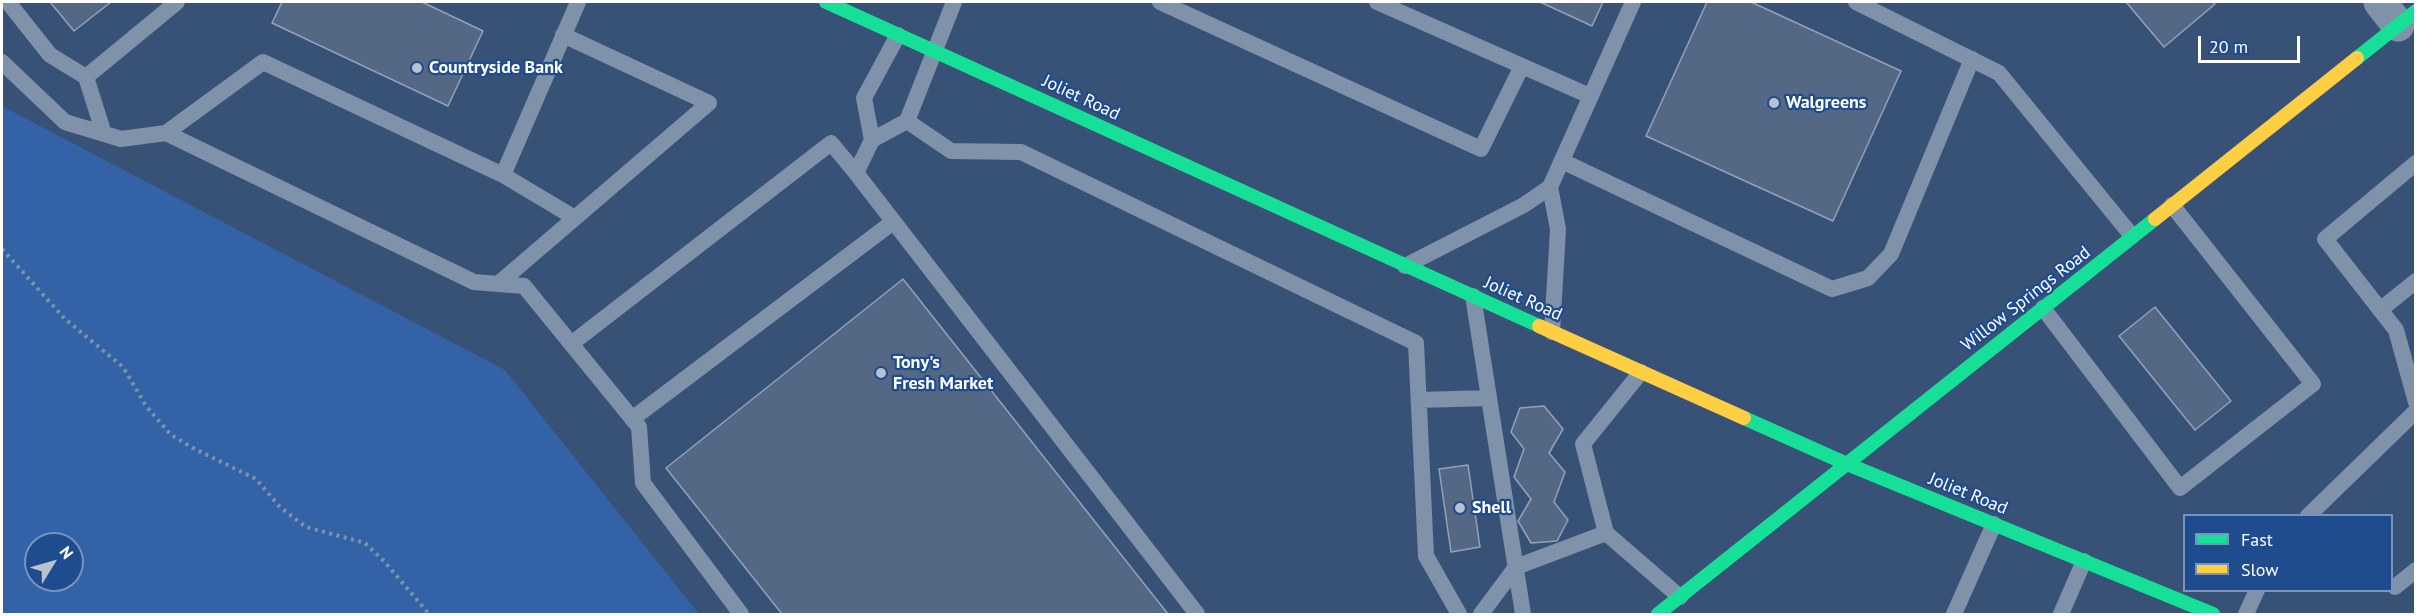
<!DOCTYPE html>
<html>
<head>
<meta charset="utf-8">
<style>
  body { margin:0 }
  #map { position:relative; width:2417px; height:616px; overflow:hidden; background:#385176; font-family:"PT Sans",sans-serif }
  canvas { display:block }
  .frame { position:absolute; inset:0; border:3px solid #fff; pointer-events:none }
  .legend { position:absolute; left:2183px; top:514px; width:210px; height:78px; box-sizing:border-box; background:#1f4c8f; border:2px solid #7994bc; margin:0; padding:8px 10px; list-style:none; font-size:18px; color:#fff }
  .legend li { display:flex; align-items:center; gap:12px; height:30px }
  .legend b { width:30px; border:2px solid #7994bc }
  .north { position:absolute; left:24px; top:532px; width:60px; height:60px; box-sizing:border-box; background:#1f4c8f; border:2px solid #7994bc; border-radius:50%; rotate:53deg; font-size:16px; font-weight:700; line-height:24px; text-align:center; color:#fff }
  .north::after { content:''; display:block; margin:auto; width:21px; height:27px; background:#b9c2cf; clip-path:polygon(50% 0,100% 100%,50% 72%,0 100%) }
  .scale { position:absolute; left:2198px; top:36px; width:102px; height:27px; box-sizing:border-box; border:3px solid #fff; border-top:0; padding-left:8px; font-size:18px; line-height:21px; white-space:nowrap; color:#fff; -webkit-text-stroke:4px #1f4c8f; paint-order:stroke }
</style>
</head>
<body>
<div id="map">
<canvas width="2417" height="616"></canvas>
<div class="frame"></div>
<ul class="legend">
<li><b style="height:8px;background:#16e098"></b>Fast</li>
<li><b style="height:8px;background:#ffcf43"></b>Slow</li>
</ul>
<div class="north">N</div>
<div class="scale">20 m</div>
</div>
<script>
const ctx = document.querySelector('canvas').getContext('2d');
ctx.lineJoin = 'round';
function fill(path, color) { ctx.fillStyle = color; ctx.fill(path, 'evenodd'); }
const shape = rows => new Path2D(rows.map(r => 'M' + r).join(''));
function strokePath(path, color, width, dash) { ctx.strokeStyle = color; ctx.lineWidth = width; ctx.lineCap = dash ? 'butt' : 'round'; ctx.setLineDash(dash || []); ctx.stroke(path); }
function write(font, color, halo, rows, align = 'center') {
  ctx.font = font + ' "PT Sans",sans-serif'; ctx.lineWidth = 4.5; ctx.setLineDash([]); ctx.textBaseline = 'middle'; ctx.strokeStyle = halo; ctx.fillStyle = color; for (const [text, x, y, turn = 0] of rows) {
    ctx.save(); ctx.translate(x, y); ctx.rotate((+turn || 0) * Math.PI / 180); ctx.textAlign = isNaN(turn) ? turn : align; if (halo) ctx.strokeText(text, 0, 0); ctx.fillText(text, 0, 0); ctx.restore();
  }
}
const green = shape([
  [2,106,505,370,699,614,2,614],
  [36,544,72,544,72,580,36,580]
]);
const building = shape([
  [50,2,111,2,74,31,50,2],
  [282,2,422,2,483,31,448,106,272,23,282,2],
  [1540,2,1603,2,1592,26,1540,2],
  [1707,2,1751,2,1901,71,1833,221,1646,136,1707,2],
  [2126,2,2212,2,2215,4,2164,47,2126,2],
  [903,279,1168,614,782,614,666,468,903,279],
  [2155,307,2231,401,2195,430,2119,336,2155,307],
  [1544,406,1563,429,1549,453,1565,472,1554,502,1568,520,1557,541,1531,543,1518,521,1531,499,1514,477,1524,449,1511,432,1520,408,1544,406],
  [1468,465,1480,547,1451,552,1439,469,1468,465]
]);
const path = shape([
  [2,249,65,319,123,367,146,406,171,435,193,448,256,479,280,507,306,527,365,543,384,561,429,614]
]);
const lane = shape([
  [8,2,50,55,86,77,177,2],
  [578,2,503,175,263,62,166,133,474,282,524,286,639,427,643,483,741,614],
  [1160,2,1481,149,1522,66],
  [1377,2,1590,96],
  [1856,2,1999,73,2132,236],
  [898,35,864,98,872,140,907,121,954,2],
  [2,62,65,122,121,139,166,133],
  [86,77,104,134],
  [907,121,951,151,1021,152,1416,343,1426,556,1459,614],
  [872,140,856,173,1197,614],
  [1562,161,1832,289,1868,278,1891,254,1972,59],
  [2416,163,2325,239,2396,330,2416,402],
  [503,175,575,218],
  [1550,187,1558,229,1552,332],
  [1405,266,1524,205,1550,187,1633,2],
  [498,284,709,103,563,35],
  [1473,296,1523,614],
  [2043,308,2180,488,2313,384,2172,205],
  [2380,310,2416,281],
  [571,344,831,143,856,173],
  [1641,372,1583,444,1606,533,1680,597],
  [1419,400,1489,398],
  [632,419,893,222],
  [2308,516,2416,411],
  [2395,587,2416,570],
  [1481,614,1516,567,1606,533],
  [1954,614,1994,524],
  [2061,614,2084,561],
  [2246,614,2257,590]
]);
const street = shape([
  [2380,2,2398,25]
]);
const fast = shape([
  [826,2,1539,326],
  [2357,58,2416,11],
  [1744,418,1847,464,2213,614],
  [1658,614,2155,219]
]);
const slow = shape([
  [2155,219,2357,58],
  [1539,326,1744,418]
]);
const markers = [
  [417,68,6,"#b9c2cf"],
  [1774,103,6,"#b9c2cf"],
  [881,373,6,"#b9c2cf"],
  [1460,508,6,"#b9c2cf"]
];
const poiNames = [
  ["Countryside Bank",429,68],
  ["Walgreens",1786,103],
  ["Tony's",893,363],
  ["Fresh Market",893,384],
  ["Shell",1472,508]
];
const streetNames = [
  ["Joliet Road",1081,98,25],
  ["Joliet Road",1523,299,24],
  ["Willow Springs Road",2026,299,-38],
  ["Joliet Road",1968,494,22]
];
fill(green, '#3362a6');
fill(building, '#546886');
strokePath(building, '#94a2b7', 1.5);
strokePath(path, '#7f92a9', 4, [3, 4.5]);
strokePath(lane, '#7f92a9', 16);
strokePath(street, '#7f92a9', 33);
strokePath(fast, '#16e098', 14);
strokePath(slow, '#ffcf43', 14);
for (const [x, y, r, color] of markers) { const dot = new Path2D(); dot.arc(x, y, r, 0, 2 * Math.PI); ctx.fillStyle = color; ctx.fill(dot); strokePath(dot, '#1f4c8f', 2); }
write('bold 18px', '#fff', '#1f4c8f', poiNames, 'left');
write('18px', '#fff', '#1f4c8f', streetNames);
</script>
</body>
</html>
